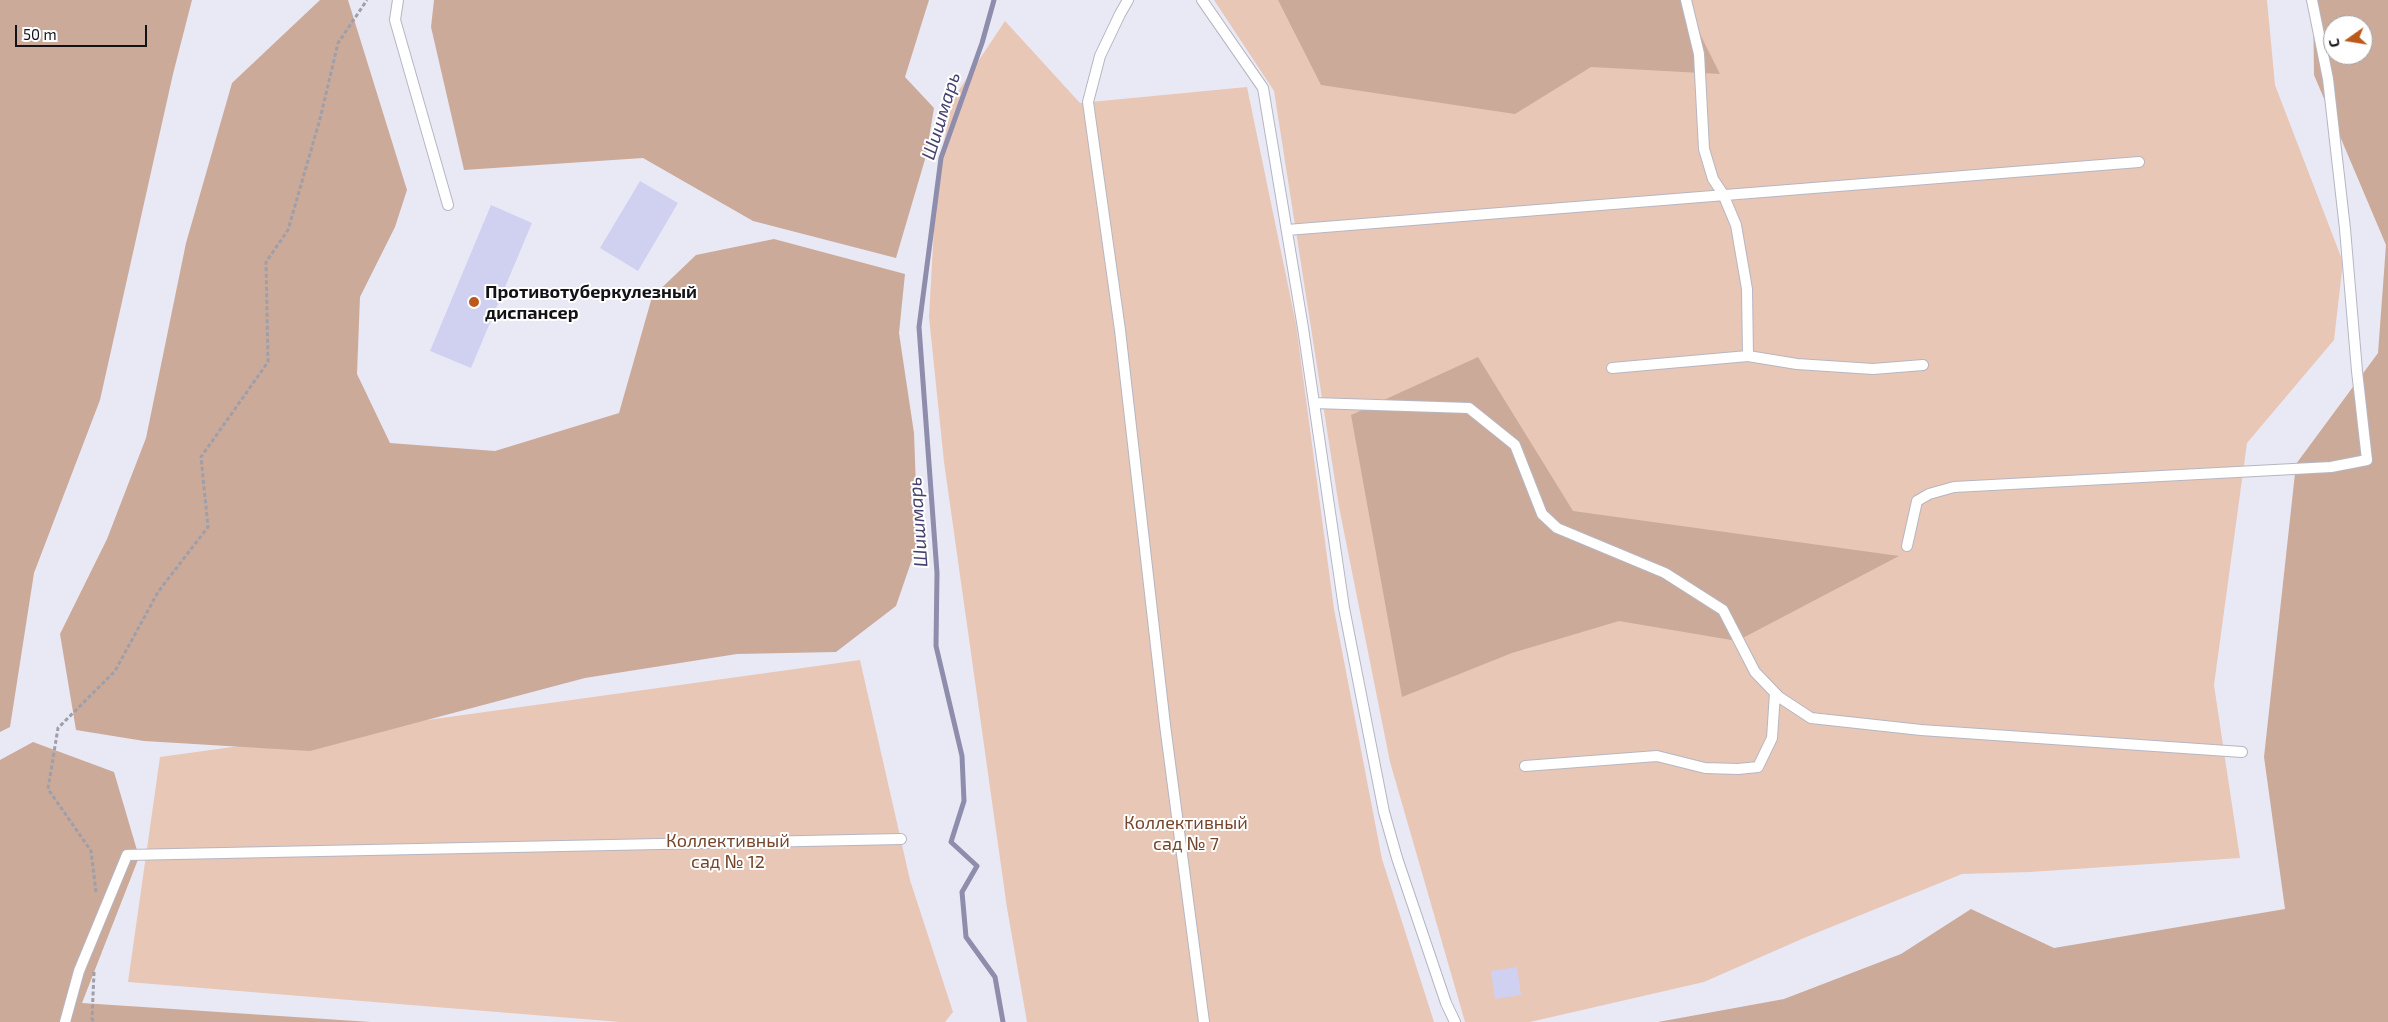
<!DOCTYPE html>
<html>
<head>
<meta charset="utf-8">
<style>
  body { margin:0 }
  #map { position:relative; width:2388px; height:1022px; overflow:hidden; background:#e9e9f6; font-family:"Exo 2",sans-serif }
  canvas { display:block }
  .north { position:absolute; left:2323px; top:15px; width:50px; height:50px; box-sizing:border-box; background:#fff; border:1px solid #a0a0a2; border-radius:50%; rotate:257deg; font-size:14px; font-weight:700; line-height:20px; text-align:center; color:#121217 }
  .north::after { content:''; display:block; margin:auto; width:18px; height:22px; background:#ba5919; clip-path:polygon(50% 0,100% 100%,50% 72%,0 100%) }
  .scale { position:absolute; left:15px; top:25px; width:132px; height:22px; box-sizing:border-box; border:2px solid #121217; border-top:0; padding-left:6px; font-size:15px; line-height:18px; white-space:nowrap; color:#121217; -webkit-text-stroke:4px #fff; paint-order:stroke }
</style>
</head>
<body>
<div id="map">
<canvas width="2388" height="1022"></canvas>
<div class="north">С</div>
<div class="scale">50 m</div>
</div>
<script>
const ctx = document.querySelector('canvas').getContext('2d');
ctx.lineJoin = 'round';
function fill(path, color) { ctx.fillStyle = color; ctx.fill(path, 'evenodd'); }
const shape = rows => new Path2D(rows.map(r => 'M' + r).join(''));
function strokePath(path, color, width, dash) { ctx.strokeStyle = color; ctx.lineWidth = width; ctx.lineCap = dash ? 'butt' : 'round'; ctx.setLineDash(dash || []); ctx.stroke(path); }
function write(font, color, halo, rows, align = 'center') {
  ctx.font = font + ' "Exo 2",sans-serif'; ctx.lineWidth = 4; ctx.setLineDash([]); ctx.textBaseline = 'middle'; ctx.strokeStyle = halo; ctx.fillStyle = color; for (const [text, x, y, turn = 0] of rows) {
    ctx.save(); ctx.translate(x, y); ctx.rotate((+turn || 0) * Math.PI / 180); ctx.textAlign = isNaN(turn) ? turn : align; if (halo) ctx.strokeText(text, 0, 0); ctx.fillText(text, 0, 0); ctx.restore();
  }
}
const green = shape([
  [1214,0,2267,0,2275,85,2343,262,2334,340,2247,443,2214,685,2240,858,2030,872,1962,874,1804,938,1704,982,1530,1022,1465,1022,1390,762,1339,507,1274,91],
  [1005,21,1080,103,1247,87,1296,324,1334,609,1382,859,1434,1022,1027,1022,1007,908,944,462,929,317,937,173,953,99],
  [860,660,910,880,953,1012,945,1022,620,1022,128,982,160,757]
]);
const forest = shape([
  [0,0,192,0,173,74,100,400,34,573,10,727,0,732],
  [320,0,348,0,407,190,395,227,360,297,357,374,390,443,495,451,619,413,652,297,696,255,774,239,905,274,899,333,914,433,918,542,896,606,836,652,737,654,585,678,310,751,144,741,76,730,60,634,107,539,146,438,186,243,232,83],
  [434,0,929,0,905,77,934,108,926,156,896,258,753,221,643,158,464,170,431,27],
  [1278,0,1683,0,1720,74,1591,67,1515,114,1321,85],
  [2313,0,2388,0,2388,1022,1658,1022,1784,999,1901,954,1971,909,2054,948,2285,909,2264,757,2296,464,2378,353,2386,245,2314,75],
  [2333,25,2363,25,2363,55,2333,55],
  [1478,357,1573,511,1899,556,1737,641,1619,621,1512,653,1402,697,1351,415],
  [33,742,114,772,139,857,82,1003,371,1022,0,1022,0,760]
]);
const stream = shape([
  [994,0,982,43,941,158,919,327,937,573,936,646,962,756,964,801,951,842,977,866,962,892,966,937,995,977,1003,1022]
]);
const building = shape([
  [640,181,678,203,638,271,600,248],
  [491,205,532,223,471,368,430,351],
  [1517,967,1521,995,1495,999,1491,971]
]);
const path = shape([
  [96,892,91,851,48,789,58,728,115,671,158,592,208,527,201,457,268,362,266,262,288,230,320,119,338,43,367,0],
  [94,972,92,1019,94,1022]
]);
const service = shape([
  [398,0,395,20,448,205],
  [1128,0,1120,14,1100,56,1088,102,1120,330,1165,725,1204,1022],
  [1202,0,1263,88,1303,328,1344,608,1384,812,1397,858,1446,1003,1455,1022],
  [1686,0,1699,54,1704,149,1713,179,1723,194,1736,225,1747,289,1748,356],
  [1287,230,2139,162],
  [1612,368,1748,356,1797,364,1873,369,1923,365],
  [1314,403,1469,408,1515,445,1542,514,1557,528,1665,573,1723,610,1755,672,1779,697,1811,718,1921,730,2242,752],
  [1907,546,1917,501,1929,494,1954,487,2331,467,2367,460,2357,371,2345,229,2328,79,2312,0],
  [1525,766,1657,756,1705,768,1738,769,1758,767,1772,738,1775,693],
  [65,1022,79,971,127,855,901,839]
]);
const markers = [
  [474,302,6,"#ba5919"]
];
const poiNames = [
  ["Противотуберкулезный",485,292],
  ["диспансер",485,313]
];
const parkNames = [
  ["Коллективный",1186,823],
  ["сад № 7",1186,844],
  ["Коллективный",728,841],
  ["сад № 12",728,862]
];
const waterNames = [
  ["Шишмарь",941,116,-73],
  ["Шишмарь",918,522,-94]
];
fill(green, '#e9c7b6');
fill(forest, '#ca9');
strokePath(stream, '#8e8dac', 5);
fill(building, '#d0d0f1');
strokePath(service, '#b6b6c2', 12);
strokePath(path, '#9f9fa9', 3, [4, 2.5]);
strokePath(service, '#fff', 10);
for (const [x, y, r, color] of markers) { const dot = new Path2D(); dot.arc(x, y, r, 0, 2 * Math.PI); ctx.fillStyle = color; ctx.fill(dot); strokePath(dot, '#fff', 2); }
write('bold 18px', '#121217', '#fff', poiNames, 'left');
write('18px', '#74452b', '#fff', parkNames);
write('italic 19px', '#454270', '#fff', waterNames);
</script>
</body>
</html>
